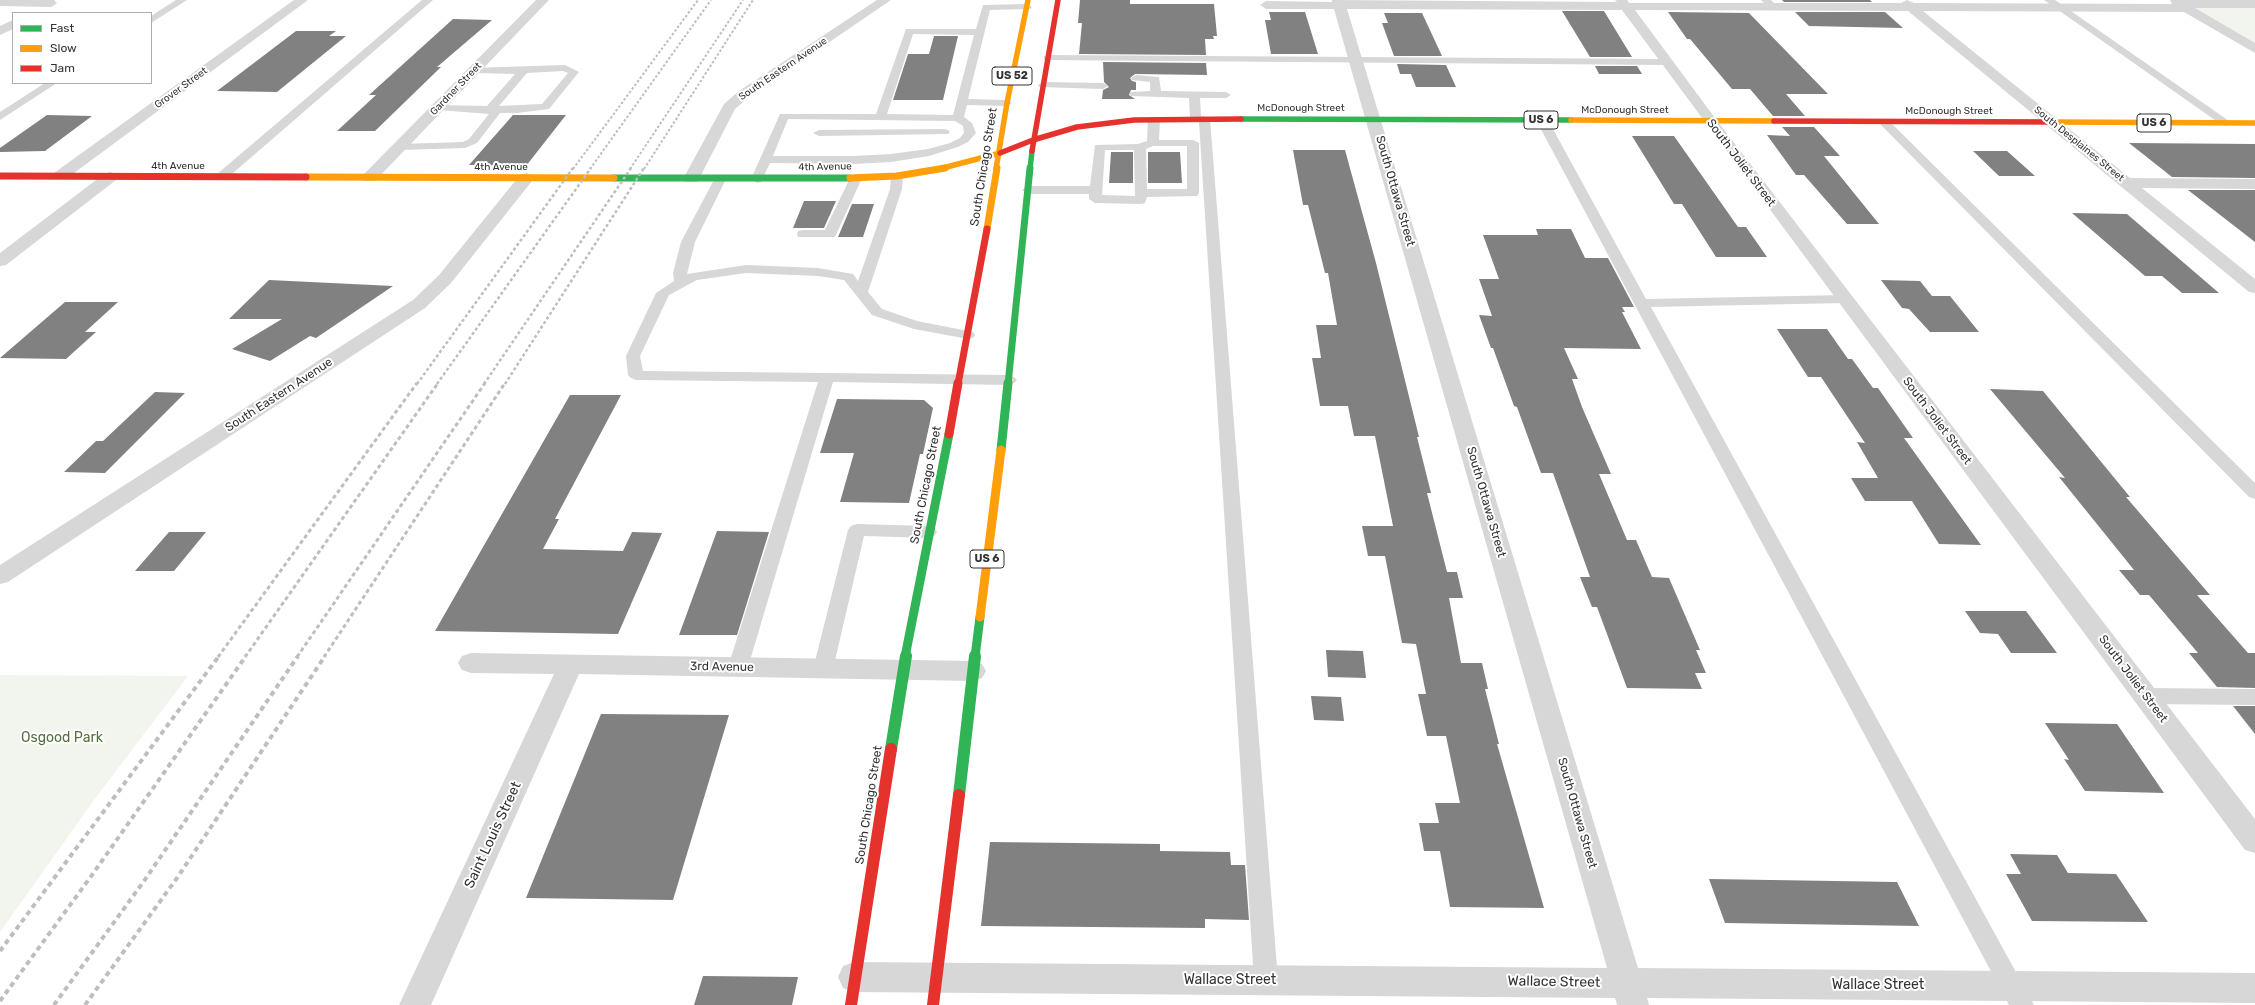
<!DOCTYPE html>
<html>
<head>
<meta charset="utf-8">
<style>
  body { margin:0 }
  #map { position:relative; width:2255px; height:1005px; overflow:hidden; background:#fff; font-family:Rubik,sans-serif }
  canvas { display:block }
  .legend { position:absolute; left:12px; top:12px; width:140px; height:72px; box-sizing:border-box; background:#fff; border:1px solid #adadad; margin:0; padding:5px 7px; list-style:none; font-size:12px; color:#333 }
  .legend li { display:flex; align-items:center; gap:8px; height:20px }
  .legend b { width:20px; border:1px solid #adadad }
</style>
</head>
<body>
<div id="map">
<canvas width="2255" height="1005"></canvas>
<ul class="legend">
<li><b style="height:5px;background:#30b455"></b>Fast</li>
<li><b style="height:5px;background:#ff9f0a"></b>Slow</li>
<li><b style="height:5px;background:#e5322d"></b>Jam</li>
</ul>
</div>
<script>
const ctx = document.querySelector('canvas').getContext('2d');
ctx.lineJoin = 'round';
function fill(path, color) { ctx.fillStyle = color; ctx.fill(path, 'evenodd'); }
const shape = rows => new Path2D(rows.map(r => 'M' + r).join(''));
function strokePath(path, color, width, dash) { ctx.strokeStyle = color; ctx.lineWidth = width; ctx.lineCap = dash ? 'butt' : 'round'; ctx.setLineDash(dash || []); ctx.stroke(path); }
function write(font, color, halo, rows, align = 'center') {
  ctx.font = font + ' Rubik,sans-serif'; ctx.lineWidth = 4; ctx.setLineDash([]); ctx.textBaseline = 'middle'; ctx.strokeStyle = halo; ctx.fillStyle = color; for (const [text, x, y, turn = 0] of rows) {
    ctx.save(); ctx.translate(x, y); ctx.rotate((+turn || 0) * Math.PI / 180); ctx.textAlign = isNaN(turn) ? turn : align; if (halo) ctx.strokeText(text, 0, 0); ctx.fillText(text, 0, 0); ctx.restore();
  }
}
const green = shape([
  [2184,5,2255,6,2255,48],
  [0,675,188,676,94,800,0,932]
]);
const building = shape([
  [1080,0,1130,0,1130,4,1214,4,1217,36,1213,36,1214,39,1205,39,1206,55,1079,54,1082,23,1078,23],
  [1782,0,1870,0,1872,2,1784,2],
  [1562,11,1604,11,1632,57,1590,57],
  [1269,12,1305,12,1318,54,1271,54,1265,20,1271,20],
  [1668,12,1749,13,1828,94,1786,94,1805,116,1773,116,1750,89,1732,89,1690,39,1687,39],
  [1795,12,1885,12,1903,28,1809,26],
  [1384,13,1422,13,1442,56,1394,56,1382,23,1388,23],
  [453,19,492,20,437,67,441,67,375,131,337,131,376,95,369,95],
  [296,31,336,31,329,36,346,36,277,92,217,91],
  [934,36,958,36,943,100,893,100,908,54,929,54],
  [1103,62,1206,63,1207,75,1135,74,1130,78,1132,81,1136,82,1136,90,1131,90,1129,95,1135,99,1102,99,1103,90,1109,87,1104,82],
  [1397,64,1446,65,1456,87,1416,87,1411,74,1400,74],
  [1595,66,1637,66,1642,74,1599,74],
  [47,115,92,116,45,151,0,152,0,148],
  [513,115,566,115,526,166,469,165],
  [1782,127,1814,127,1840,156,1824,156,1879,224,1847,224,1804,175,1796,175,1767,135,1790,136],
  [1632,136,1674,136,1738,227,1746,227,1767,257,1716,257,1682,204,1674,204],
  [2129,143,2255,144,2255,178,2172,177],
  [1293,150,1345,150,1376,263,1419,437,1417,437,1431,493,1427,493,1447,572,1457,572,1463,598,1449,598,1461,663,1482,663,1488,689,1485,689,1499,744,1497,744,1544,908,1450,907,1440,851,1424,851,1419,823,1439,823,1435,803,1460,803,1446,736,1427,736,1418,694,1426,694,1416,644,1402,643,1385,556,1368,556,1362,526,1393,526,1375,436,1354,436,1348,406,1320,406,1312,358,1321,358,1316,325,1337,325,1328,273,1325,273,1308,205,1303,205],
  [1973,151,2007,151,2035,176,1999,176],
  [1111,152,1133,152,1133,183,1109,183],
  [1148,152,1180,152,1182,183,1148,183],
  [2188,190,2255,190,2255,242,2197,197],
  [804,201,836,201,824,228,793,228],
  [852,204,874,204,863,237,838,237],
  [2072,213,2127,214,2219,293,2182,293,2162,276,2145,276],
  [1536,229,1571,229,1585,258,1608,258,1634,307,1622,307,1625,312,1622,312,1641,349,1564,348,1578,379,1572,379,1582,407,1611,474,1599,474,1627,540,1636,540,1652,577,1669,578,1700,650,1696,650,1706,673,1695,673,1702,689,1627,688,1597,607,1592,607,1580,577,1590,577,1553,473,1541,473,1517,407,1514,406,1493,348,1491,348,1479,315,1492,316,1479,279,1499,279,1483,235,1538,235],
  [269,280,393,286,316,338,310,336,270,361,232,349,282,319,229,319],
  [1881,280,1920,281,1932,296,1950,296,1979,332,1930,332,1909,309,1902,308],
  [65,302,118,302,85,332,96,332,66,359,0,358],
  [1777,329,1827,329,1848,359,1852,359,1873,388,1878,388,1913,438,1904,438,1981,545,1939,544,1912,501,1865,501,1851,478,1878,478,1857,442,1865,443,1821,377,1808,377],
  [1990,389,2043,391,2130,497,2126,497,2210,595,2197,595,2248,653,2255,653,2255,688,2217,687,2189,653,2198,653,2149,595,2140,595,2119,570,2134,570,2059,477,2065,478],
  [155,392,185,393,105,473,64,472,96,441,103,441],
  [570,395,621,395,555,519,559,519,543,549,623,551,632,532,662,533,618,634,435,631],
  [837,399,924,400,933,408,923,454,920,454,909,503,840,502,854,453,820,453],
  [717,531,769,532,737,635,679,635],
  [169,532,206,532,174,571,135,571],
  [1965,611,2026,611,2057,653,2011,653,1998,634,1980,633],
  [1326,650,1363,651,1366,678,1328,677],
  [1311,696,1341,697,1344,721,1314,720],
  [2233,706,2255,706,2255,734],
  [601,714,729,715,673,900,526,898],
  [2045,723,2117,724,2164,793,2085,791,2064,759,2069,760],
  [990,842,1160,844,1160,851,1230,852,1231,865,1245,865,1249,920,1205,919,1205,928,981,926],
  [2010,854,2057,855,2068,873,2116,874,2148,922,2032,921,2006,874,2021,874],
  [1709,879,1897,882,1919,926,1725,923],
  [703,976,798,977,792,1005,694,1005]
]);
const lane = shape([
  [176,0,187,0,151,23,151,16,176,0],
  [422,0,433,0,225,180,217,180,215,177,217,174,422,0],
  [1761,0,1771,0,1778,7,1773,10,1770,9,1761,0],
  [2044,0,2055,0,2232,123,2226,126,2222,125,2044,0],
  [1027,4,1032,7,1030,9,990,10,968,99,1007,100,1012,103,1007,106,967,105,964,117,972,123,976,133,968,142,958,147,929,156,891,162,854,164,770,163,761,182,757,183,751,179,780,114,876,114,906,29,976,29,983,5,1027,4],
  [913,34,974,35,953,115,887,114,913,34],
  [788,119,955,121,963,126,964,133,960,138,950,143,928,149,891,154,854,156,773,156,788,119],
  [1048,55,1666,59,1671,62,1666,65,1044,60,1044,56,1048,55],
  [565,65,579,72,549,109,517,113,500,113,477,143,465,148,400,150,394,147,400,144,463,142,469,139,489,114,439,110,435,109,434,107,435,105,487,106,515,74,475,73,470,70,471,68,565,65],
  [563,71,568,73,542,104,499,106,527,73,563,71],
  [1136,75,1159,77,1161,91,1226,92,1231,95,1226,98,1200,98,1201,116,1208,117,1210,119,1278,980,1275,988,1266,992,1257,988,1254,980,1199,122,1192,121,1190,119,1189,98,1131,96,1130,94,1131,92,1150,91,1150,82,1132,80,1131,78,1136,75],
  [1043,82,1103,83,1108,86,1103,89,1039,87,1038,85,1043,82],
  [45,83,57,83,0,120,0,112,45,83],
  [1154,117,1160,120,1159,140,1193,140,1199,143,1199,193,1197,196,1147,197,1145,203,1141,204,1095,203,1089,199,1089,194,1028,194,1022,190,1028,186,1090,186,1095,145,1138,144,1147,141,1148,120,1154,117],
  [1153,146,1187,146,1187,189,1147,189,1146,149,1153,146],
  [1105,150,1134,150,1135,196,1102,195,1105,150],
  [1542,117,1548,120,1646,299,1844,295,1851,299,1844,303,1651,307,2034,1005,2009,1005,1536,120,1542,117],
  [1884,119,1888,120,2255,483,2255,499,2249,497,1880,124,1878,122,1880,120,1884,119],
  [944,129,948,130,950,132,948,134,819,136,813,133,819,130,944,129],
  [897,172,903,176,902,189,868,292,882,309,917,321,973,332,975,335,973,338,968,339,914,329,872,315,844,280,818,276,746,273,697,280,669,295,640,356,643,371,1009,375,1014,377,1017,380,1014,383,1009,385,833,382,748,667,745,672,738,674,731,672,728,667,818,382,636,380,631,378,628,375,626,356,656,293,674,281,673,273,681,242,716,176,720,175,726,179,695,242,687,274,746,265,818,268,853,274,858,281,890,189,891,176,897,172],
  [856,174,862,178,835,237,798,237,797,234,798,231,803,230,825,230,850,178,856,174],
  [857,524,928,526,934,528,937,532,934,536,928,538,864,536,833,669,830,674,823,677,816,674,813,669,848,530,851,526,857,524],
  [2145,688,2255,689,2255,705,2145,704,2138,702,2135,696,2138,690,2145,688]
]);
const street = shape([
  [0,0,54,0,57,3,51,7,0,6,0,0],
  [294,0,308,0,66,179,54,179,52,176,54,173,294,0],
  [536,0,549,0,375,181,363,181,361,178,363,175,536,0],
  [877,0,891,0,749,97,735,109,699,179,697,182,685,182,683,179,724,104,739,91,877,0],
  [1332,0,1617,2,1615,0,1627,0,1629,3,1901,3,1907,0,1914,3,2172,4,2170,0,2255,0,2255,8,2195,8,2255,43,2255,53,2184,12,1923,11,2130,178,2255,179,2255,189,2142,188,2255,279,2255,293,2249,292,1908,11,1635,10,1715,118,2255,819,2255,853,2245,850,1622,10,1347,9,1638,968,2255,973,2255,1003,1647,998,1649,1005,1617,1005,1615,998,854,992,843,988,838,977,843,966,854,962,1607,968,1334,9,1266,9,1260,5,1266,1,1332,2,1332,0],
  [13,20,13,29,0,35,0,26,13,20],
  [110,172,116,174,118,177,116,180,6,265,0,266,0,253,104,174,110,172],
  [526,173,532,175,534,178,532,181,451,283,425,308,8,582,0,584,0,565,413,300,439,275,520,175,526,173],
  [471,653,973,661,982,664,986,671,982,678,973,681,579,674,431,1005,399,1005,554,674,471,673,462,670,458,663,462,656,471,653]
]);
const fastFar3 = shape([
  [1241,119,1571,120],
  [1030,169,1032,151]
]);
const fastFar2 = shape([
  [614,178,850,178],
  [1008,384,1030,168]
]);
const fastFar1 = shape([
  [1001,450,1008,383],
  [905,657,949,434],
  [975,657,980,617]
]);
const fast = shape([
  [891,749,906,656],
  [959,795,975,656]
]);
const slowFar2 = shape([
  [1571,120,1774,121],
  [2055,122,2255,123],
  [939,169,1000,153],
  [996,169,1007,103,1028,0]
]);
const slowFar1 = shape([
  [306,177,614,178],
  [850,178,897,176,945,168],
  [987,229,997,168]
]);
const slow = shape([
  [980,617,1001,450]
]);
const jamFar3 = shape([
  [1774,121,2055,122],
  [1032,151,1058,0],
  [1000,153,1033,140,1077,127,1134,120,1241,119]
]);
const jamFar2 = shape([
  [0,176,306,177],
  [958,384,987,229]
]);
const jamFar1 = shape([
  [949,434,958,383]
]);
const jam = shape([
  [851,1005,891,749],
  [933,1005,959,795]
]);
const railFar3 = shape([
  [573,169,698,0],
  [590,169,711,0],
  [630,169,743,0],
  [644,169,753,0]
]);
const railFar2 = shape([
  [417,384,573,168],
  [437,384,591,168],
  [484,384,631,168],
  [505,384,644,168]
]);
const railFar1 = shape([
  [218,657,417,383],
  [245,657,438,383],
  [297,657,485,383],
  [324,657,505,383]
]);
const rail = shape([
  [0,951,219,656],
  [0,1001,92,875,246,656],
  [54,1005,144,881,298,656],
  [85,1005,177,878,325,656]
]);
const farStreetnames = [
  ["South Eastern Avenue",783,69,-34],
  ["Grover Street",181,88,-36],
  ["Gardner Street",456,89,-46],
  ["McDonough Street",1301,108],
  ["McDonough Street",1625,110],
  ["McDonough Street",1949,111],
  ["South Desplaines Street",2079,144,39],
  ["4th Avenue",178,166],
  ["4th Avenue",501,167],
  ["4th Avenue",825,167,-1]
];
const shields = [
  [1012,76,40],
  [1541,120,34],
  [2154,123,34],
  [987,559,34]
];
const shieldNames = [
  ["US 52",1012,76],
  ["US 6",1541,120],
  ["US 6",2154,123],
  ["US 6",987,559]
];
const streetNames = [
  ["South Joliet Street",1741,163,53],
  ["South Chicago Street",984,167,-81],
  ["South Ottawa Street",1395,191,74],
  ["South Eastern Avenue",279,395,-33],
  ["South Joliet Street",1937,421,53],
  ["South Chicago Street",926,485,-79],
  ["South Ottawa Street",1486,502,74],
  ["3rd Avenue",722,667,1],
  ["South Joliet Street",2133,679,53],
  ["South Chicago Street",869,805,-81],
  ["South Ottawa Street",1577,813,74]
];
const nearParknames = [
  ["Osgood Park",62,738]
];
const nearStreetnames = [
  ["Saint Louis Street",493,835,-65],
  ["Wallace Street",1230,980],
  ["Wallace Street",1554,982,1],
  ["Wallace Street",1878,985]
];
fill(green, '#f1f5ed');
fill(building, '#818181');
fill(lane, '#d7d7d7');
fill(street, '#d7d7d7');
strokePath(fastFar3, '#30b455', 5.5);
strokePath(fastFar2, '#30b455', 7);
strokePath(fastFar1, '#30b455', 9);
strokePath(fast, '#30b455', 12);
strokePath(slowFar2, '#ff9f0a', 5.5);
strokePath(slowFar1, '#ff9f0a', 7);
strokePath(slow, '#ff9f0a', 9);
strokePath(jamFar3, '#e5322d', 5.5);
strokePath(jamFar2, '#e5322d', 7);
strokePath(jamFar1, '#e5322d', 9);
strokePath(jam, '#e5322d', 12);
strokePath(railFar3, '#bebebe', 2, [2.5, 2]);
strokePath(railFar2, '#bebebe', 2.5, [3, 2.5]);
strokePath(railFar1, '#bebebe', 3, [4, 3]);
strokePath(rail, '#bebebe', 4, [5, 4]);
write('10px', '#333', '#fff', farStreetnames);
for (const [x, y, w] of shields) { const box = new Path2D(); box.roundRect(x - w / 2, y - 9, w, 18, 3); ctx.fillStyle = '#fff'; ctx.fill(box); strokePath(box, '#333', 1); }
write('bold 11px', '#333', null, shieldNames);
write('12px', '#333', '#fff', streetNames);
write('14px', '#56703f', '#fff', nearParknames);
write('14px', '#333', '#fff', nearStreetnames);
</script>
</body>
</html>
